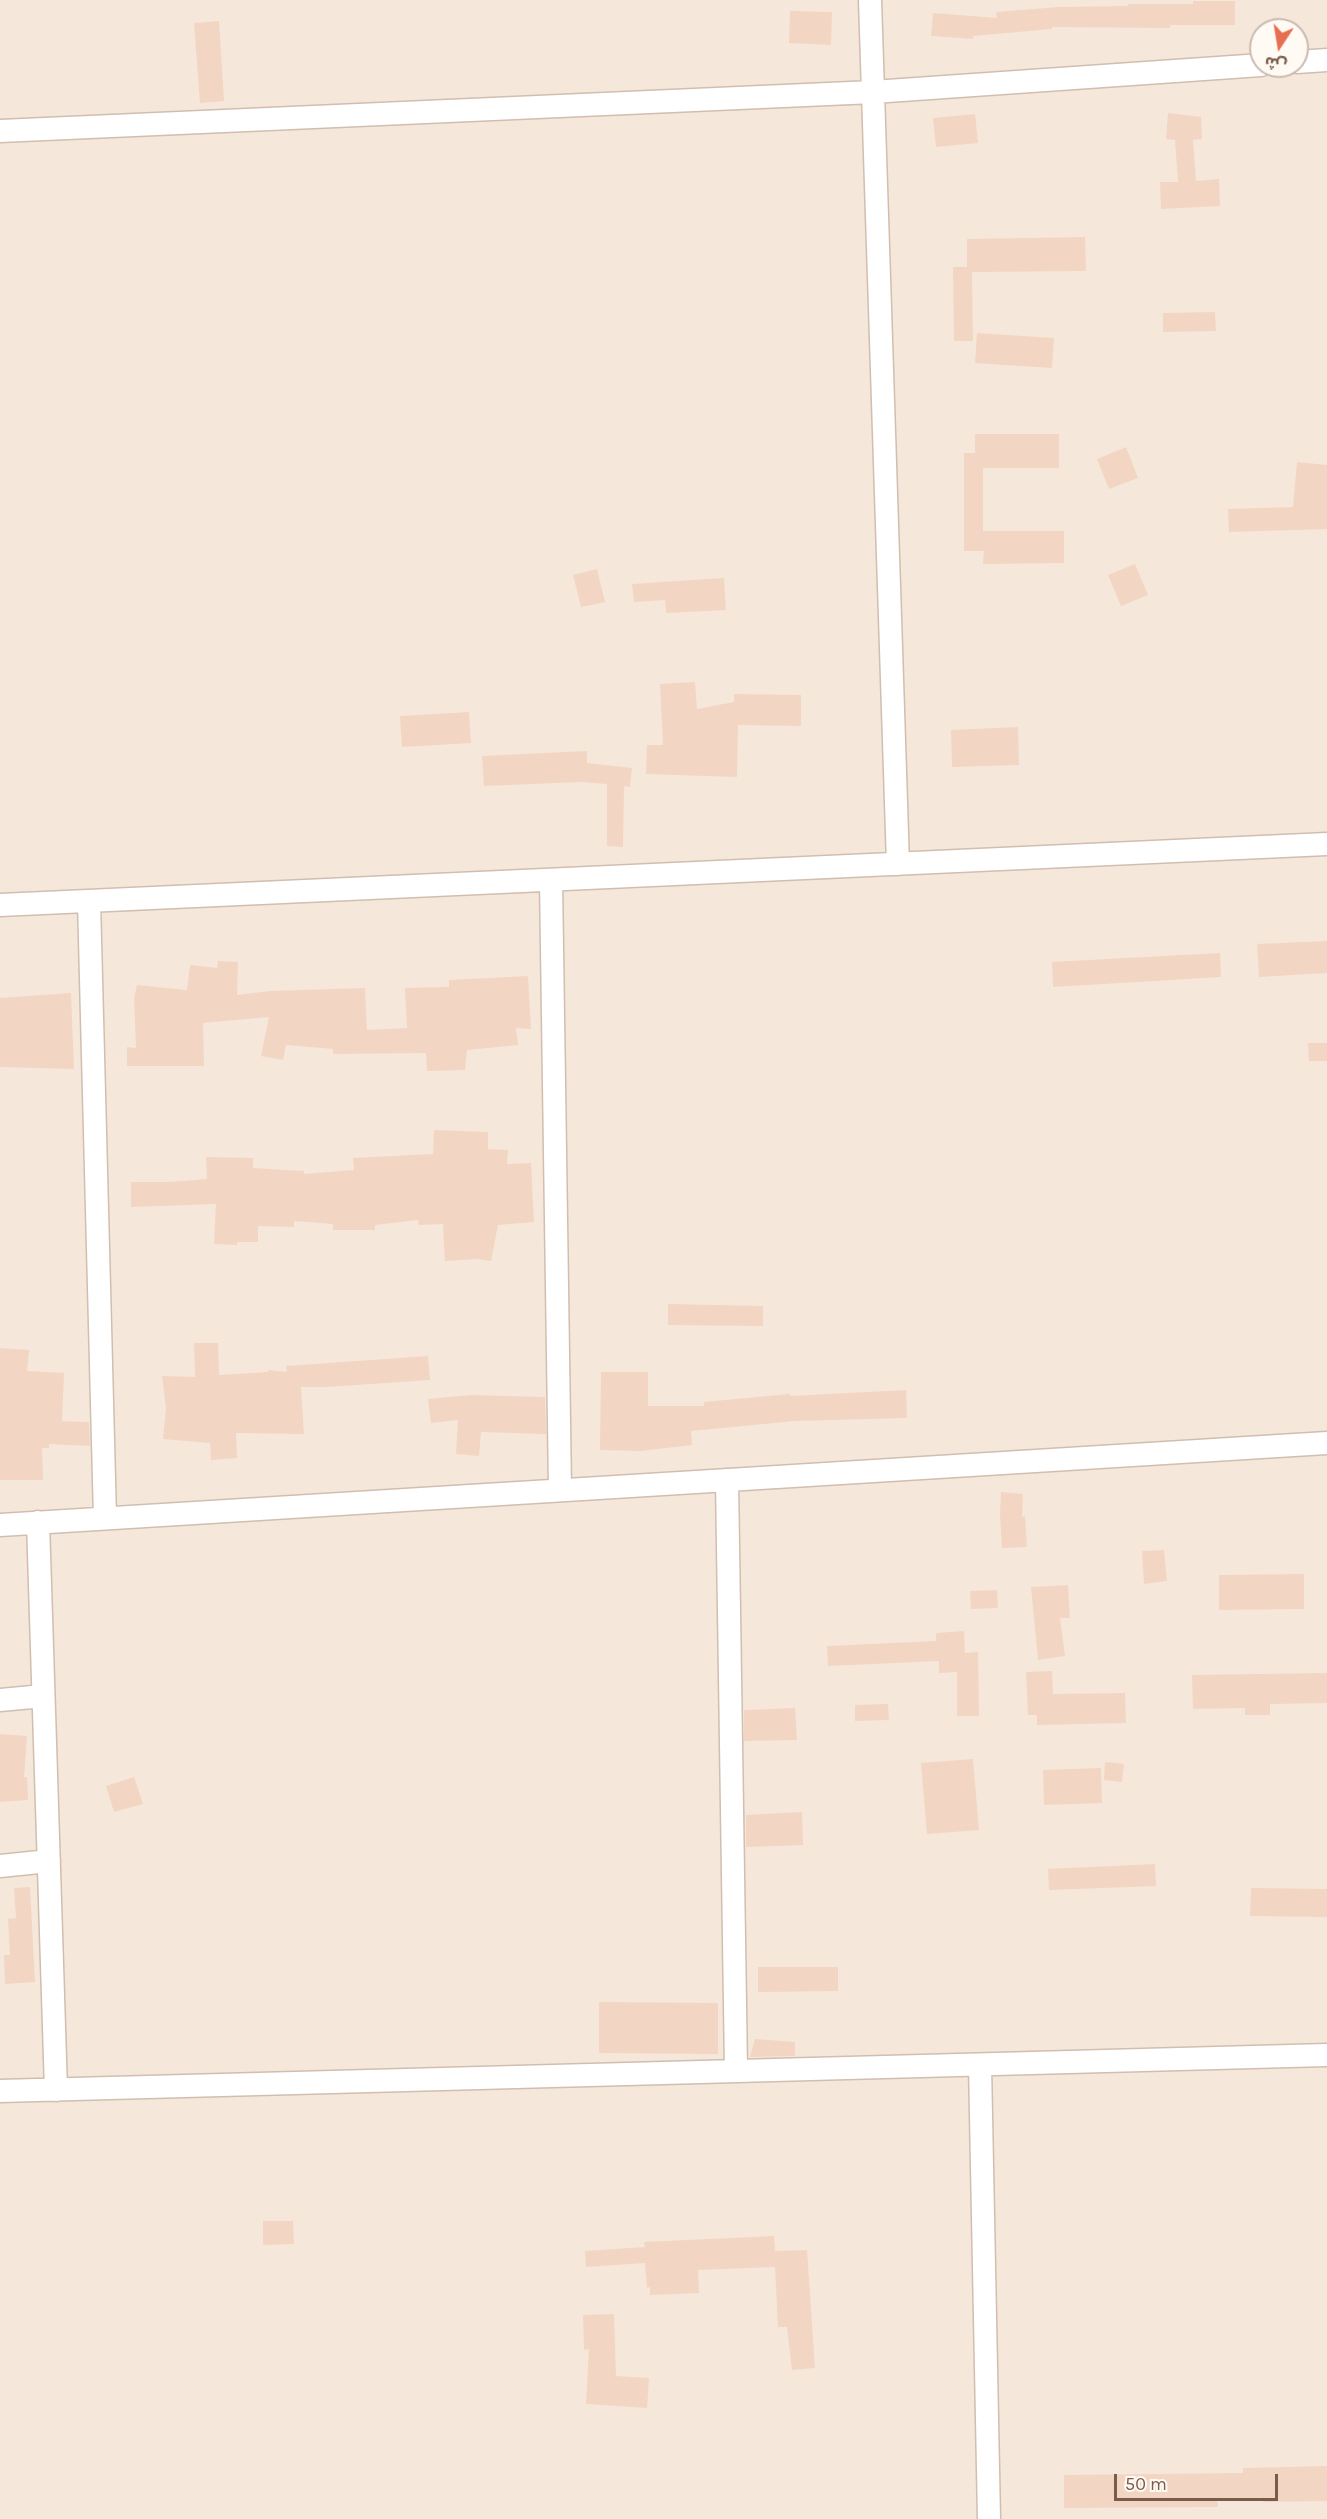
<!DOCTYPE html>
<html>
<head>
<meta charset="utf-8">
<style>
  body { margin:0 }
  #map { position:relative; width:1327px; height:2519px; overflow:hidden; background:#fdf6ec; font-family:Karla,"Noto Sans Arabic",sans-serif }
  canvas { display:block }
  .north { position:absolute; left:1249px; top:18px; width:60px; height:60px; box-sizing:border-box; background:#fffaf3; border:2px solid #cabbb1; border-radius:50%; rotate:192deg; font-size:16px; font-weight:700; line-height:24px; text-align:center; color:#7a5c4d }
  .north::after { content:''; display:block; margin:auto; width:21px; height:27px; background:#e76f51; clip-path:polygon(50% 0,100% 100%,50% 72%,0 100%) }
  .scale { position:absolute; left:1114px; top:2474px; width:164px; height:27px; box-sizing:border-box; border:3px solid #7a5c4d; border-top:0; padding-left:8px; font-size:18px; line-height:21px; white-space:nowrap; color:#7a5c4d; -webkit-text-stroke:4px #fffaf3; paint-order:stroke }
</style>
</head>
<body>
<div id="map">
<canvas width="1327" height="2519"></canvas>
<div class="north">ش</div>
<div class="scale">50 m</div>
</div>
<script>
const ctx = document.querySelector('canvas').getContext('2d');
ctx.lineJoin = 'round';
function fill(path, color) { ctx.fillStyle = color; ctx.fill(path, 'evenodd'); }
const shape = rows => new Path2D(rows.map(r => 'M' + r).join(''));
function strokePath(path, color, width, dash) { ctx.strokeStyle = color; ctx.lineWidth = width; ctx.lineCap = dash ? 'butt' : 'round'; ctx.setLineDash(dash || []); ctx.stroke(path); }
const residential = shape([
  [0,0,1327,0,1327,2519,0,2519],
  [1261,30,1297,30,1297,66,1261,66]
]);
const building = shape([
  [1193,1,1235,1,1235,25,1170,25,1170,28,1052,27,1052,29,973,36,973,39,931,36,933,13,997,18,996,12,1059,7,1128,6,1128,4,1193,4],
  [790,11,832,12,831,45,789,43],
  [219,21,224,101,200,103,194,23],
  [1168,113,1201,117,1202,139,1193,140,1196,181,1219,179,1220,206,1161,209,1160,182,1178,182,1175,140,1166,139],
  [975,114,978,143,936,147,933,118],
  [1085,237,1086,271,972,272,973,341,954,341,953,267,967,267,967,239],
  [1215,312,1216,331,1163,332,1163,313],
  [977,333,1054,338,1052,368,975,363],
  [975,434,1059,434,1059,468,983,468,983,531,1064,531,1064,563,983,564,984,551,964,551,964,453,975,453],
  [1126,447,1138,478,1109,489,1097,459],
  [1297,462,1327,465,1327,529,1229,532,1228,509,1293,507],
  [1135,564,1148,595,1121,606,1108,575],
  [597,569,605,602,581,607,573,575],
  [724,578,726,610,666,613,665,600,634,602,632,584],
  [695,682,697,709,734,702,734,694,801,695,801,726,738,725,737,777,646,774,647,745,663,745,660,684],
  [469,712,471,743,402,747,400,716],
  [1018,727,1019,765,952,767,951,730],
  [587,751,587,763,632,768,630,787,624,786,623,847,607,846,607,784,581,782,484,786,482,756],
  [1327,941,1327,973,1259,977,1257,944],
  [1220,953,1221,977,1053,987,1052,962],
  [218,961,238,962,237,995,270,991,365,988,367,1030,407,1028,405,988,449,987,449,980,528,976,531,1029,516,1028,518,1045,467,1050,465,1070,427,1071,426,1053,333,1054,333,1049,286,1045,283,1060,261,1056,269,1017,203,1023,204,1066,127,1066,127,1047,136,1048,134,998,137,985,187,990,190,965,217,968],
  [71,993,74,1069,0,1067,0,998],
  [1308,1043,1327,1043,1327,1061,1309,1061],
  [434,1130,488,1132,488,1149,508,1150,507,1164,531,1163,534,1222,498,1225,491,1261,478,1259,445,1261,443,1224,419,1225,418,1220,375,1225,375,1230,333,1230,333,1224,294,1221,294,1227,258,1226,258,1242,237,1242,237,1245,214,1244,216,1204,131,1207,131,1182,169,1182,207,1179,206,1157,253,1158,253,1168,304,1171,304,1174,354,1170,353,1158,433,1154],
  [668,1304,763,1306,763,1326,668,1325],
  [194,1343,218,1343,219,1375,268,1372,268,1370,287,1372,286,1366,428,1356,430,1380,326,1387,301,1387,304,1434,236,1433,237,1458,211,1460,210,1443,163,1439,166,1408,162,1376,195,1377],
  [0,1348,29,1350,27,1371,64,1373,62,1421,89,1422,90,1446,49,1444,49,1448,42,1448,43,1480,0,1480],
  [601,1372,648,1372,648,1406,704,1406,704,1402,790,1394,790,1396,906,1390,907,1418,795,1421,691,1431,692,1445,641,1451,600,1450],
  [470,1395,545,1397,546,1434,481,1432,479,1456,456,1454,458,1420,431,1423,428,1399],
  [1001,1492,1023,1494,1022,1517,1025,1516,1027,1547,1002,1548,1000,1514],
  [1164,1550,1167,1581,1144,1584,1142,1551],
  [1304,1574,1304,1609,1219,1610,1219,1575],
  [1068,1585,1070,1618,1060,1618,1065,1656,1038,1660,1031,1587],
  [997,1590,998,1608,971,1609,970,1591],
  [964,1631,965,1653,978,1652,979,1716,957,1716,957,1672,939,1673,939,1661,828,1666,827,1646,936,1641,936,1633],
  [1052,1671,1053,1694,1125,1693,1126,1723,1037,1725,1037,1715,1028,1715,1026,1672],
  [1327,1673,1327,1703,1270,1704,1270,1715,1245,1715,1245,1708,1193,1709,1192,1675],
  [888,1704,889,1720,855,1721,855,1705],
  [795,1708,797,1740,744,1741,744,1710],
  [0,1734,27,1736,24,1777,27,1777,28,1800,0,1802],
  [973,1759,979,1830,927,1834,921,1763],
  [1105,1762,1124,1764,1122,1782,1104,1780],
  [1101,1768,1102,1803,1044,1805,1043,1770],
  [134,1777,143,1804,114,1812,106,1786],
  [802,1812,803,1845,746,1847,746,1815],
  [1155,1864,1156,1886,1049,1890,1048,1869],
  [30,1887,35,1982,5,1984,4,1955,10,1955,8,1919,16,1918,14,1888],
  [1251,1888,1327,1889,1327,1917,1250,1916],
  [758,1967,838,1967,838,1991,758,1992],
  [599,2002,718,2003,718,2054,599,2053],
  [755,2039,795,2042,795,2056,750,2057],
  [263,2221,293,2221,294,2244,263,2245],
  [774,2236,775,2251,807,2250,815,2368,792,2370,787,2327,778,2327,775,2267,698,2270,699,2293,650,2295,650,2287,647,2288,645,2263,586,2267,585,2251,645,2247,644,2242],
  [614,2314,616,2376,649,2378,647,2408,586,2404,589,2349,584,2350,583,2315],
  [1327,2466,1327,2501,1263,2502,1263,2500,1217,2498,1218,2507,1064,2508,1064,2475,1243,2473,1243,2468]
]);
const minor = shape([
  [870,0,898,864],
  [1297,62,1327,60],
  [0,131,873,92,1261,65],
  [551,880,560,1490],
  [89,901,105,1518],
  [0,905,1327,844],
  [727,1480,736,2071],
  [38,1522,56,2090],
  [0,1525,1327,1443],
  [0,1700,43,1696],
  [0,1866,49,1861],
  [980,2065,989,2519],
  [0,2091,1327,2055]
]);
fill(residential, '#f5e8da');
fill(building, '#f3d5c3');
strokePath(minor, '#d1beb0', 25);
strokePath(minor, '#fff', 22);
</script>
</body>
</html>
